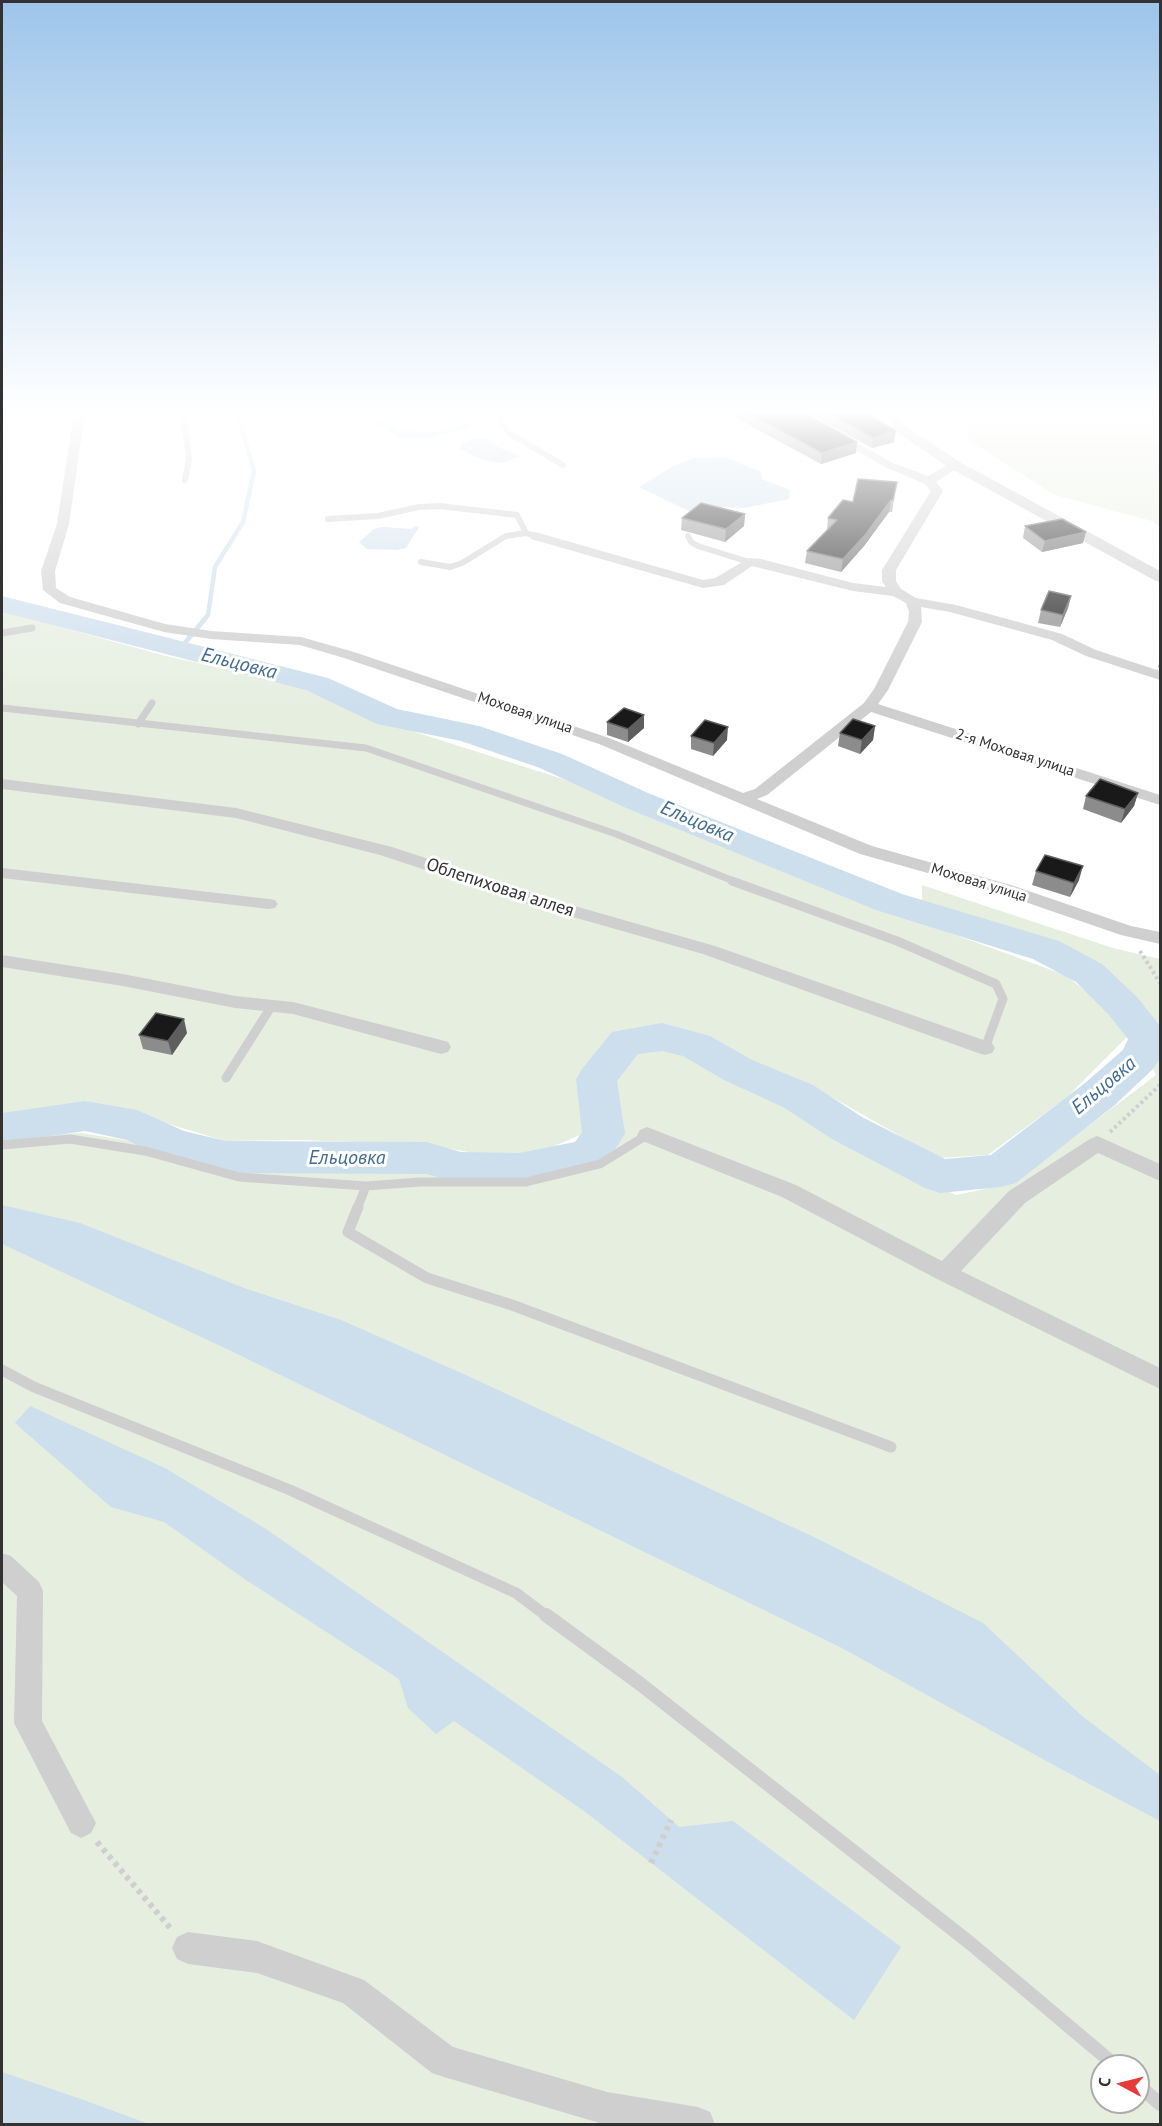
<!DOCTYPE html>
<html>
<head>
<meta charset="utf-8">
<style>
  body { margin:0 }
  #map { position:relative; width:1162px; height:2126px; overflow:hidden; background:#fff; font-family:"PT Sans",sans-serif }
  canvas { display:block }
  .frame { position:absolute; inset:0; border:3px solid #323232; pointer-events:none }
  .north { position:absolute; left:1090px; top:2054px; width:60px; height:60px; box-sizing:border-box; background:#fff; border:2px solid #adadad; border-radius:50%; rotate:277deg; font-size:16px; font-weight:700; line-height:24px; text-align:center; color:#323232 }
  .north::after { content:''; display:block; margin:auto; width:21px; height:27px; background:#e53c38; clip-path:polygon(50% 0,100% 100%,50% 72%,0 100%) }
</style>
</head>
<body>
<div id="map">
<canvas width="1162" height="2126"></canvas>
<div class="frame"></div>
<div class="north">С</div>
</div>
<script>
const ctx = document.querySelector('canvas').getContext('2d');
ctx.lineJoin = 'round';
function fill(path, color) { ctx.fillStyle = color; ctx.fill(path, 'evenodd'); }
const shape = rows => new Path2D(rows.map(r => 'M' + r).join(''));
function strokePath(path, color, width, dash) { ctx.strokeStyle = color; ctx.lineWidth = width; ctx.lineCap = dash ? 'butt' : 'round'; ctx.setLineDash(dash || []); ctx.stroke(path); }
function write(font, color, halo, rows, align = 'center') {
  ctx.font = font + ' "PT Sans",sans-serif'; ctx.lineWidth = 6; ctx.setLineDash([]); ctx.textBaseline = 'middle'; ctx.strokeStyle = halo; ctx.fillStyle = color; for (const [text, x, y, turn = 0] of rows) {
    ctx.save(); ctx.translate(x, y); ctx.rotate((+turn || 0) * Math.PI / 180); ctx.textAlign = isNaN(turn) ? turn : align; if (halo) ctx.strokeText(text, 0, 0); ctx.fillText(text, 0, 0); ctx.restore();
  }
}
const green = shape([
  [965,412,1160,412,1160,527,1152,521,1055,495,969,441],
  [2,611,166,656,303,686,374,719,566,780,844,894,1065,975,1100,1002,1127,1037,1067,1097,988,1155,939,1158,814,1087,666,1024,610,1036,577,1080,587,1132,538,1153,480,1154,424,1144,297,1140,225,1141,139,1115,93,1104,2,1114],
  [922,885,1113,948,1160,959,1160,2124,2,2124,2,1137,81,1133,137,1142,220,1162,447,1174,513,1176,541,1174,606,1157,621,1137,611,1081,636,1049,661,1044,691,1053,722,1072,807,1117,877,1159,956,1195,1013,1183,1156,1075,1120,1011,1043,951,922,902],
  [1102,2066,1138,2066,1138,2102,1102,2102]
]);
const water = shape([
  [390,419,386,422,398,430,421,432,439,432,462,424,480,425,430,438,400,438,377,423],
  [472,439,488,439,500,448,521,456,502,463,483,460,460,449,461,444],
  [725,457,761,472,762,479,790,490,789,499,744,508,725,507,691,512,639,487,673,466,693,458],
  [416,526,419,527,406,548,397,550,367,549,359,542,374,529,383,527,411,529],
  [2,1205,80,1223,244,1288,341,1320,468,1376,818,1539,983,1623,1082,1716,1160,1775,1160,1821,1059,1768,840,1647,227,1349,2,1244],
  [30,1406,165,1468,266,1529,622,1777,679,1827,733,1821,901,1947,854,2020,584,1811,454,1721,436,1734,408,1708,399,1679,246,1580,164,1522,111,1507,15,1423],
  [2,2072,78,2098,149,2124,2,2124]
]);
const streamFar1 = shape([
  [202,622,208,615,215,567,243,522,254,471,237,412]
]);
const stream = shape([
  [179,650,204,620]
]);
const river = shape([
  [2,596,328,678,397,709,479,726,562,754,648,793,902,894,1059,941,1102,964,1137,997,1160,1026,1160,1058,1154,1068,1115,1105,1016,1183,1001,1187,940,1193,925,1188,832,1139,783,1107,724,1080,683,1056,662,1051,638,1054,617,1081,625,1134,604,1166,519,1185,461,1184,427,1174,226,1173,158,1155,127,1140,85,1131,2,1143,2,1113,85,1101,137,1110,184,1131,226,1141,427,1142,461,1152,519,1153,575,1142,582,1132,576,1079,582,1069,612,1032,662,1023,710,1036,752,1060,813,1085,862,1117,945,1159,991,1155,1085,1083,1123,1050,1128,1039,1109,1015,1076,982,1033,959,876,910,624,807,540,768,461,741,377,724,306,690,2,612,2,596]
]);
const pathFar2 = shape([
  [2,414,62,413]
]);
const pathFar1 = shape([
  [1140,951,1160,983],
  [1110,1132,1160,1085]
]);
const path = shape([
  [97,1842,172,1930],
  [651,1863,671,1820]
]);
const serviceFar4 = shape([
  [183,412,189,459,185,480],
  [500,412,501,422,509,433,563,465],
  [328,519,378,516,419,507,440,506,517,515,526,533,535,536],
  [688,536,691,542,698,546,749,562],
  [421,562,450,567,462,563,506,536,526,533]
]);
const serviceFar3 = shape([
  [2,633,32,628],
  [2,708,366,748,616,834,736,882],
  [138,724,152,703]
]);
const serviceFar2 = shape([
  [732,881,897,941,996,984,1003,999,985,1048],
  [226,1078,271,1007],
  [2,1145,70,1139,145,1151,239,1177,366,1186,420,1182,526,1182,600,1164,647,1135],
  [357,1209,366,1186]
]);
const serviceFar1 = shape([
  [358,1207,348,1232,427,1278,512,1305,891,1447],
  [2,1370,34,1387,290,1490,516,1593,548,1617]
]);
const service = shape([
  [546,1615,639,1683,970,1943,1116,2066],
  [1138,2085,1160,2104]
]);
const minor = shape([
  [74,412,85,412,69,524,55,571,56,588,70,597,165,624,211,631,301,637,354,652,609,738,743,793,755,789,864,703,874,689,908,622,909,612,906,603,893,596,853,591,752,566,724,585,703,588,531,539,529,536,535,532,539,533,703,580,715,578,749,558,761,559,853,583,886,587,882,581,882,570,931,491,925,484,885,467,787,412,801,412,893,463,928,476,951,463,959,463,959,467,936,482,943,491,896,570,896,581,901,589,916,598,956,605,1062,634,1096,650,1160,671,1160,680,1086,656,1052,640,950,612,921,607,922,622,888,690,878,704,1160,795,1160,805,871,712,767,795,757,799,872,846,1011,885,1131,926,1160,932,1160,944,1121,935,999,893,860,854,599,744,344,658,300,645,211,639,164,632,60,603,43,590,41,571,57,524,74,412],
  [2,779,236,808,392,847,550,899,715,946,992,1043,995,1048,992,1053,985,1055,978,1053,703,954,538,907,380,855,236,818,2,789,2,779],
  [2,868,269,899,275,900,278,904,275,908,269,909,2,878,2,868],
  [2,955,123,974,235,996,293,1002,441,1040,448,1042,451,1047,448,1052,441,1054,293,1014,235,1008,123,986,2,967,2,955],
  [647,1127,796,1185,942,1261,1009,1191,1090,1139,1097,1136,1104,1139,1160,1164,1160,1181,1098,1153,1025,1203,961,1271,1160,1368,1160,1389,937,1279,782,1197,640,1140,637,1135,640,1130,647,1127],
  [2,1553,11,1556,39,1582,43,1591,42,1721,96,1823,91,1833,81,1838,71,1833,14,1723,17,1596,2,1582,2,1553],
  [188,1932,257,1941,364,1980,453,2047,607,2092,698,2107,710,2112,715,2124,603,2124,444,2077,432,2073,343,2003,257,1973,188,1964,177,1959,172,1948,177,1937,188,1932]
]);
const tertiary = shape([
  [885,412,898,412,905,426,960,462,1160,571,1160,582,1154,580,950,468,895,431,885,412]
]);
const wall = shape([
  [725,412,803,412,856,453,821,464],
  [806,412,865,412,894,442,872,448],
  [895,494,892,512,889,512,864,546,841,572,805,563,807,551,827,530,828,518],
  [745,514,744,526,725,542,681,530,682,518],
  [1025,526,1083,543,1042,552,1023,538],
  [1071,596,1068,608,1060,627,1038,623,1041,610],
  [1161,658,1161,668,1158,667],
  [644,715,644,728,628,742,607,735,607,722],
  [875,726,873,740,860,754,838,746,840,733],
  [691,736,727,740,713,756,691,749],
  [1138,793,1134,806,1121,823,1083,809,1086,796],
  [1036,871,1079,880,1070,897,1032,885],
  [187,1033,172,1055,143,1049,139,1035]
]);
const shadedWall = shape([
  [896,431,894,442,872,448,873,438],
  [857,442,856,453,821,464,822,453],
  [891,500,889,512,864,546,841,572,843,559],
  [745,514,744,526,725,542,726,529],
  [1086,532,1083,543,1042,552,1045,541],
  [1071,596,1068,608,1060,627,1063,615],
  [644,715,644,728,628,742,628,729],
  [875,726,873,740,860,754,862,740],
  [728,727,727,740,713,756,714,743],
  [1138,793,1134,806,1121,823,1125,809],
  [1083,866,1079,880,1070,897,1074,883],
  [184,1019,187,1033,172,1055,168,1041]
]);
const building = shape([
  [746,412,803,412,857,442,822,453,746,412],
  [827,412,865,412,896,431,873,438,827,412],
  [858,479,897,482,893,500,891,500,866,534,843,559,807,551,837,520,828,518,843,500,853,502,858,479],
  [701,503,745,514,726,529,682,518,701,503],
  [1062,519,1086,532,1045,541,1025,526,1062,519],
  [1049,591,1071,596,1063,615,1041,610,1049,591],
  [624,708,644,715,628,729,607,722,624,708],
  [853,719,875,726,862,740,840,733,853,719],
  [705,720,728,727,714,743,691,736,705,720],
  [1100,779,1138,793,1125,809,1086,796,1100,779],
  [1045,855,1083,866,1074,883,1036,871,1045,855],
  [156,1013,184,1019,168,1041,139,1035,156,1013]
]);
const farStreetnames = [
  ["Моховая улица",525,713,19],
  ["2-я Моховая улица",1015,753,18],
  ["Моховая улица",979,883,17]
];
const streetNames = [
  ["Облепиховая аллея",500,888,18]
];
const waterNames = [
  ["Ельцовка",239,664,14],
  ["Ельцовка",697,822,23],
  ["Ельцовка",1104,1086,-40],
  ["Ельцовка",347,1158]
];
fill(green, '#e6eee0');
fill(water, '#cddeed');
strokePath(streamFar1, '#cddeed', 4.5);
strokePath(stream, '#cddeed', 5);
fill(river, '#cddeed');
strokePath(pathFar2, '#cfcfcf', 2, [2, 2]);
strokePath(pathFar1, '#cfcfcf', 4, [3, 3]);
strokePath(path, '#cfcfcf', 6, [4.5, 4.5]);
strokePath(serviceFar4, '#cfcfcf', 6);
strokePath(serviceFar3, '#cfcfcf', 7);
strokePath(serviceFar2, '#cfcfcf', 9);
strokePath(serviceFar1, '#cfcfcf', 11);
strokePath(service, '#cfcfcf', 14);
fill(minor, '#cfcfcf');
fill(tertiary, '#cfcfcf');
fill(wall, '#8c8c8c');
fill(shadedWall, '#5e5e5e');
fill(building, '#191919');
strokePath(building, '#5e5e5e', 1.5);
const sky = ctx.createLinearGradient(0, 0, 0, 710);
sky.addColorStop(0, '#9dc5ea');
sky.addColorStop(0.58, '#fff');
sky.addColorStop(1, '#ffffff00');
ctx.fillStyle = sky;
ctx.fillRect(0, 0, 1162, 710);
write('15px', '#323232', '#fff', farStreetnames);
write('18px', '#323232', '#fff', streetNames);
write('italic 20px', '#3f6b95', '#fff', waterNames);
</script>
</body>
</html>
